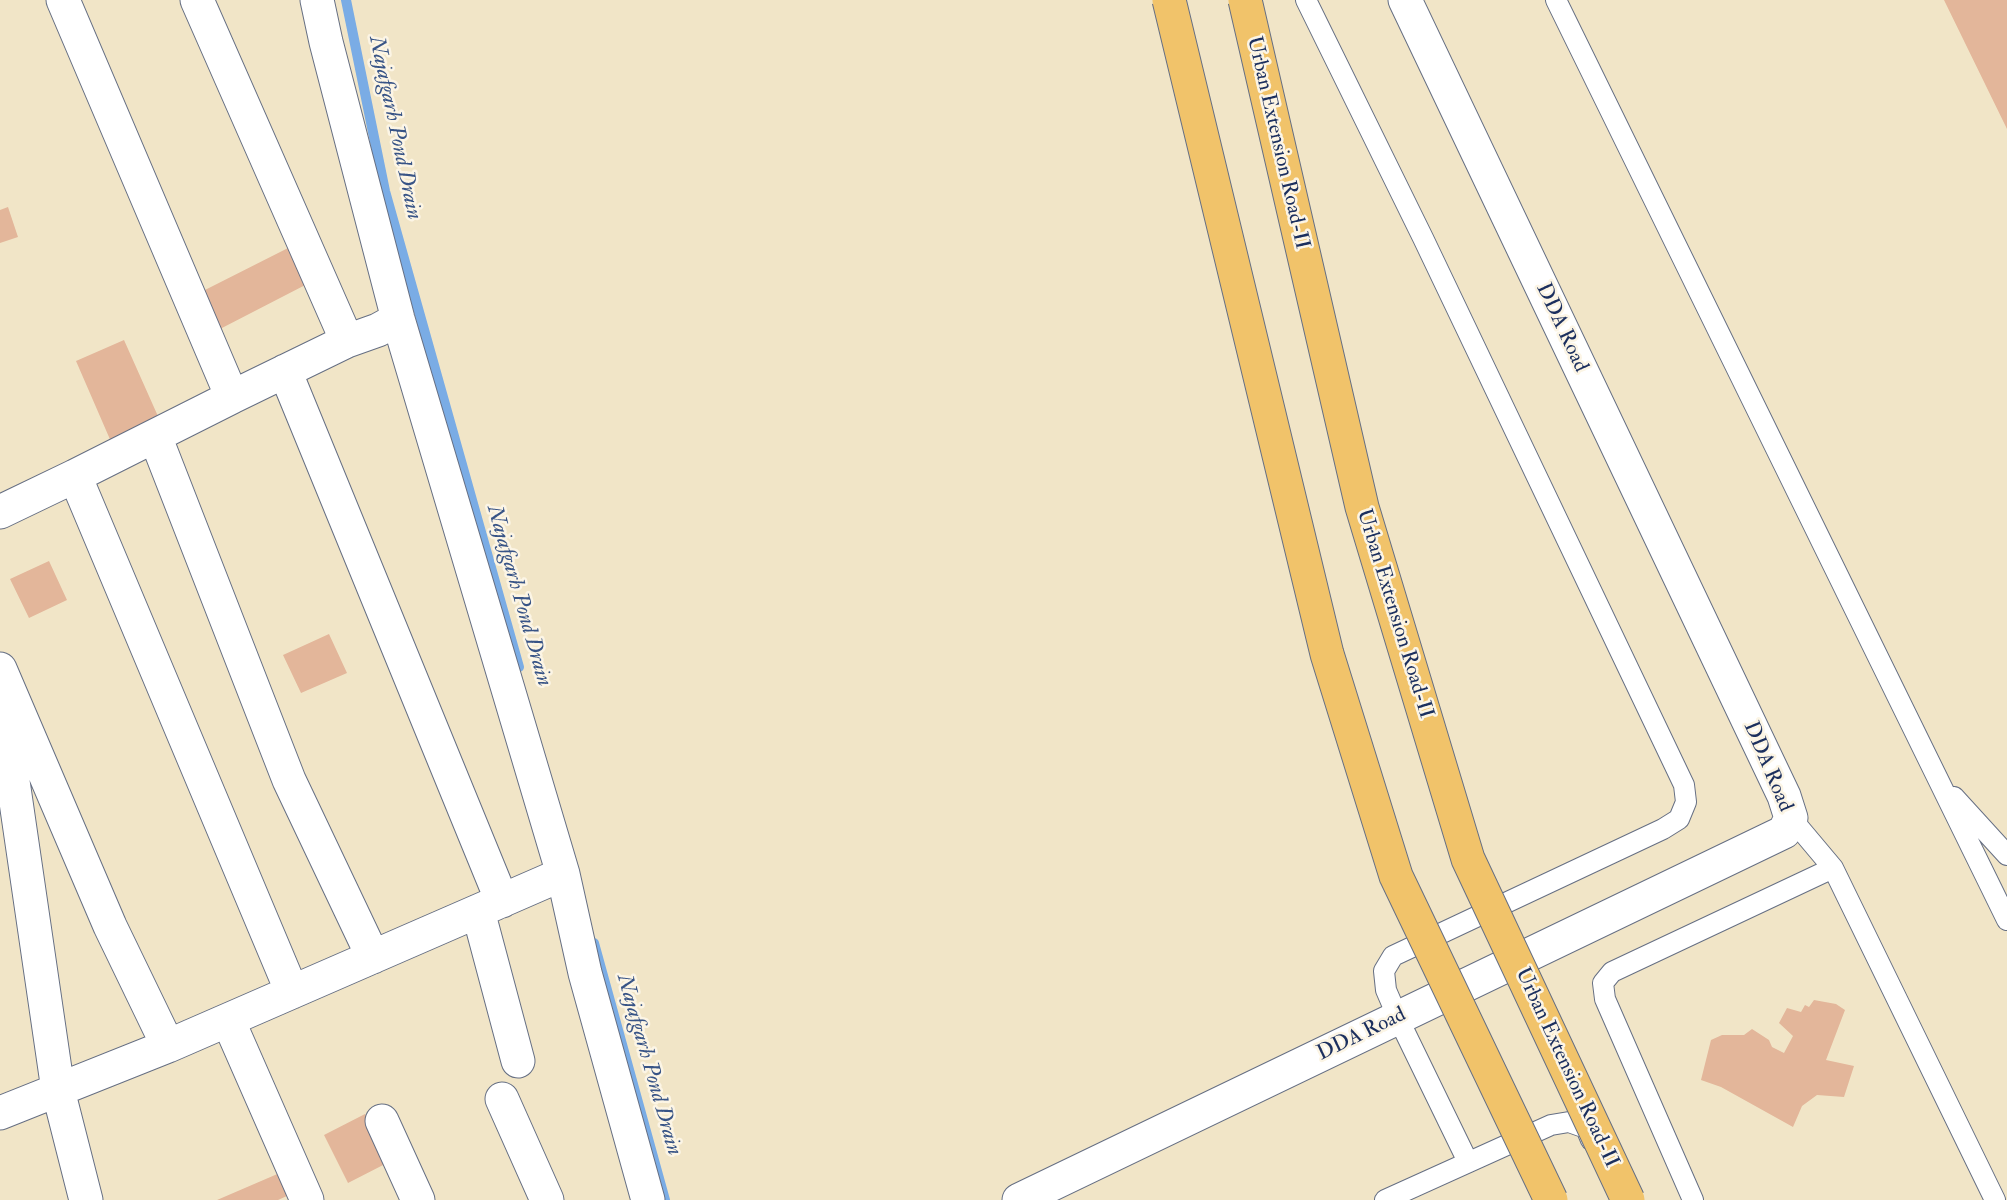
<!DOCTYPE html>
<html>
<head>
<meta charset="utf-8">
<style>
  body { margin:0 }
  canvas { display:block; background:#f1e5c7 }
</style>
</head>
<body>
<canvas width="2007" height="1200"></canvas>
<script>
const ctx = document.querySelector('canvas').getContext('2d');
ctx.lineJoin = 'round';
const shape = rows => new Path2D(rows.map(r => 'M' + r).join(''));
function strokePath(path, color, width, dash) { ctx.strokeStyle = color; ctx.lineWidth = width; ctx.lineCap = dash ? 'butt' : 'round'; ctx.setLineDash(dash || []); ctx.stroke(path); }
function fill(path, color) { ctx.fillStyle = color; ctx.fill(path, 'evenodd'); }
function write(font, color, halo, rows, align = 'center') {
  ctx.font = font + ' "IM FELL Double Pica",serif'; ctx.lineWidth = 5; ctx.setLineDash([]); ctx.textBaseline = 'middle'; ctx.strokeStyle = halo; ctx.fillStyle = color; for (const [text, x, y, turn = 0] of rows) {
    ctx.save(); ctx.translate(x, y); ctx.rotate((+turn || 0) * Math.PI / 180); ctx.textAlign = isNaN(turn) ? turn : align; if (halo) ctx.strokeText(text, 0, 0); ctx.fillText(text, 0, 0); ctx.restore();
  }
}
const stream = shape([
  [346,0,385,191,519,667],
  [594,943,665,1200]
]);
const building = shape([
  [1944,0,2007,0,2007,129],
  [8,207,18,237,0,243,0,210],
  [294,245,313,281,220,329,201,292],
  [124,340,161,423,112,444,76,361],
  [49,561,67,600,29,618,10,579],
  [329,634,347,673,301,693,283,655],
  [1814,1000,1836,1004,1845,1010,1826,1060,1854,1066,1844,1097,1817,1095,1802,1106,1793,1127,1721,1087,1701,1080,1711,1040,1722,1035,1744,1035,1752,1029,1769,1040,1772,1047,1784,1053,1793,1036,1779,1023,1787,1008,1801,1012,1805,1005,1809,1007],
  [365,1114,389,1162,348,1183,324,1135],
  [289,1169,298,1191,278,1200,217,1200]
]);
const service = shape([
  [1306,0,1423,238,1684,785,1686,802,1679,819,1663,829,1393,956,1384,971,1386,990,1398,1018,1468,1162],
  [1556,0,2007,920],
  [1954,797,2007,855],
  [1791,818,1833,868,1995,1200],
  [1385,1200,1551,1125,1569,1122,1586,1128,1591,1140],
  [1693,1200,1605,999,1603,983,1612,972,1833,868]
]);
const minor = shape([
  [63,0,232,397,75,476,292,992],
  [197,0,347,341],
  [317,0,326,42,398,319,563,874,585,973,648,1200],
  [285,371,502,901],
  [232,397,347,341,378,330,398,319],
  [155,436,289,780,373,957],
  [0,512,75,476],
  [0,669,110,926,168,1046],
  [0,692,58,1090,86,1200],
  [478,911,518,1061],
  [228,1020,307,1200],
  [502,1099,547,1200],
  [0,1113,168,1046,563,874],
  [382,1121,418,1200]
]);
const tertiary = shape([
  [1019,1200,1784,832,1791,818,1784,796,1405,0]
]);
const trunkBridge = shape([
  [1169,0,1327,654,1396,876,1551,1200],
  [1245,0,1362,507,1468,859,1628,1200]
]);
const streetNames = [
  ["Urban Extension Road-II",1277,143,77],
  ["DDA Road",1561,328,65],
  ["Urban Extension Road-II",1394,614,73],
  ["DDA Road",1767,767,67],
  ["DDA Road",1362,1035,-26],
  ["Urban Extension Road-II",1566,1068,65]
];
const waterNames = [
  ["Najafgarh Pond Drain",394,128,78],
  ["Najafgarh Pond Drain",518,596,74],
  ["Najafgarh Pond Drain",648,1065,74]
];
strokePath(stream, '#7aace5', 10);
fill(building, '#e3b69a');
strokePath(service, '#666f83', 22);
strokePath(minor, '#666f83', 35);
strokePath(tertiary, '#666f83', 35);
strokePath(service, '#fff', 20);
strokePath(minor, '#fff', 33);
strokePath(tertiary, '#fff', 33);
strokePath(trunkBridge, '#666f83', 35, []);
strokePath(trunkBridge, '#f1c36a', 33);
write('21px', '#1b2f5e', '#fcf5e5', streetNames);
write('italic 22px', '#385486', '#fcf5e5', waterNames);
</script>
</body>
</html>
